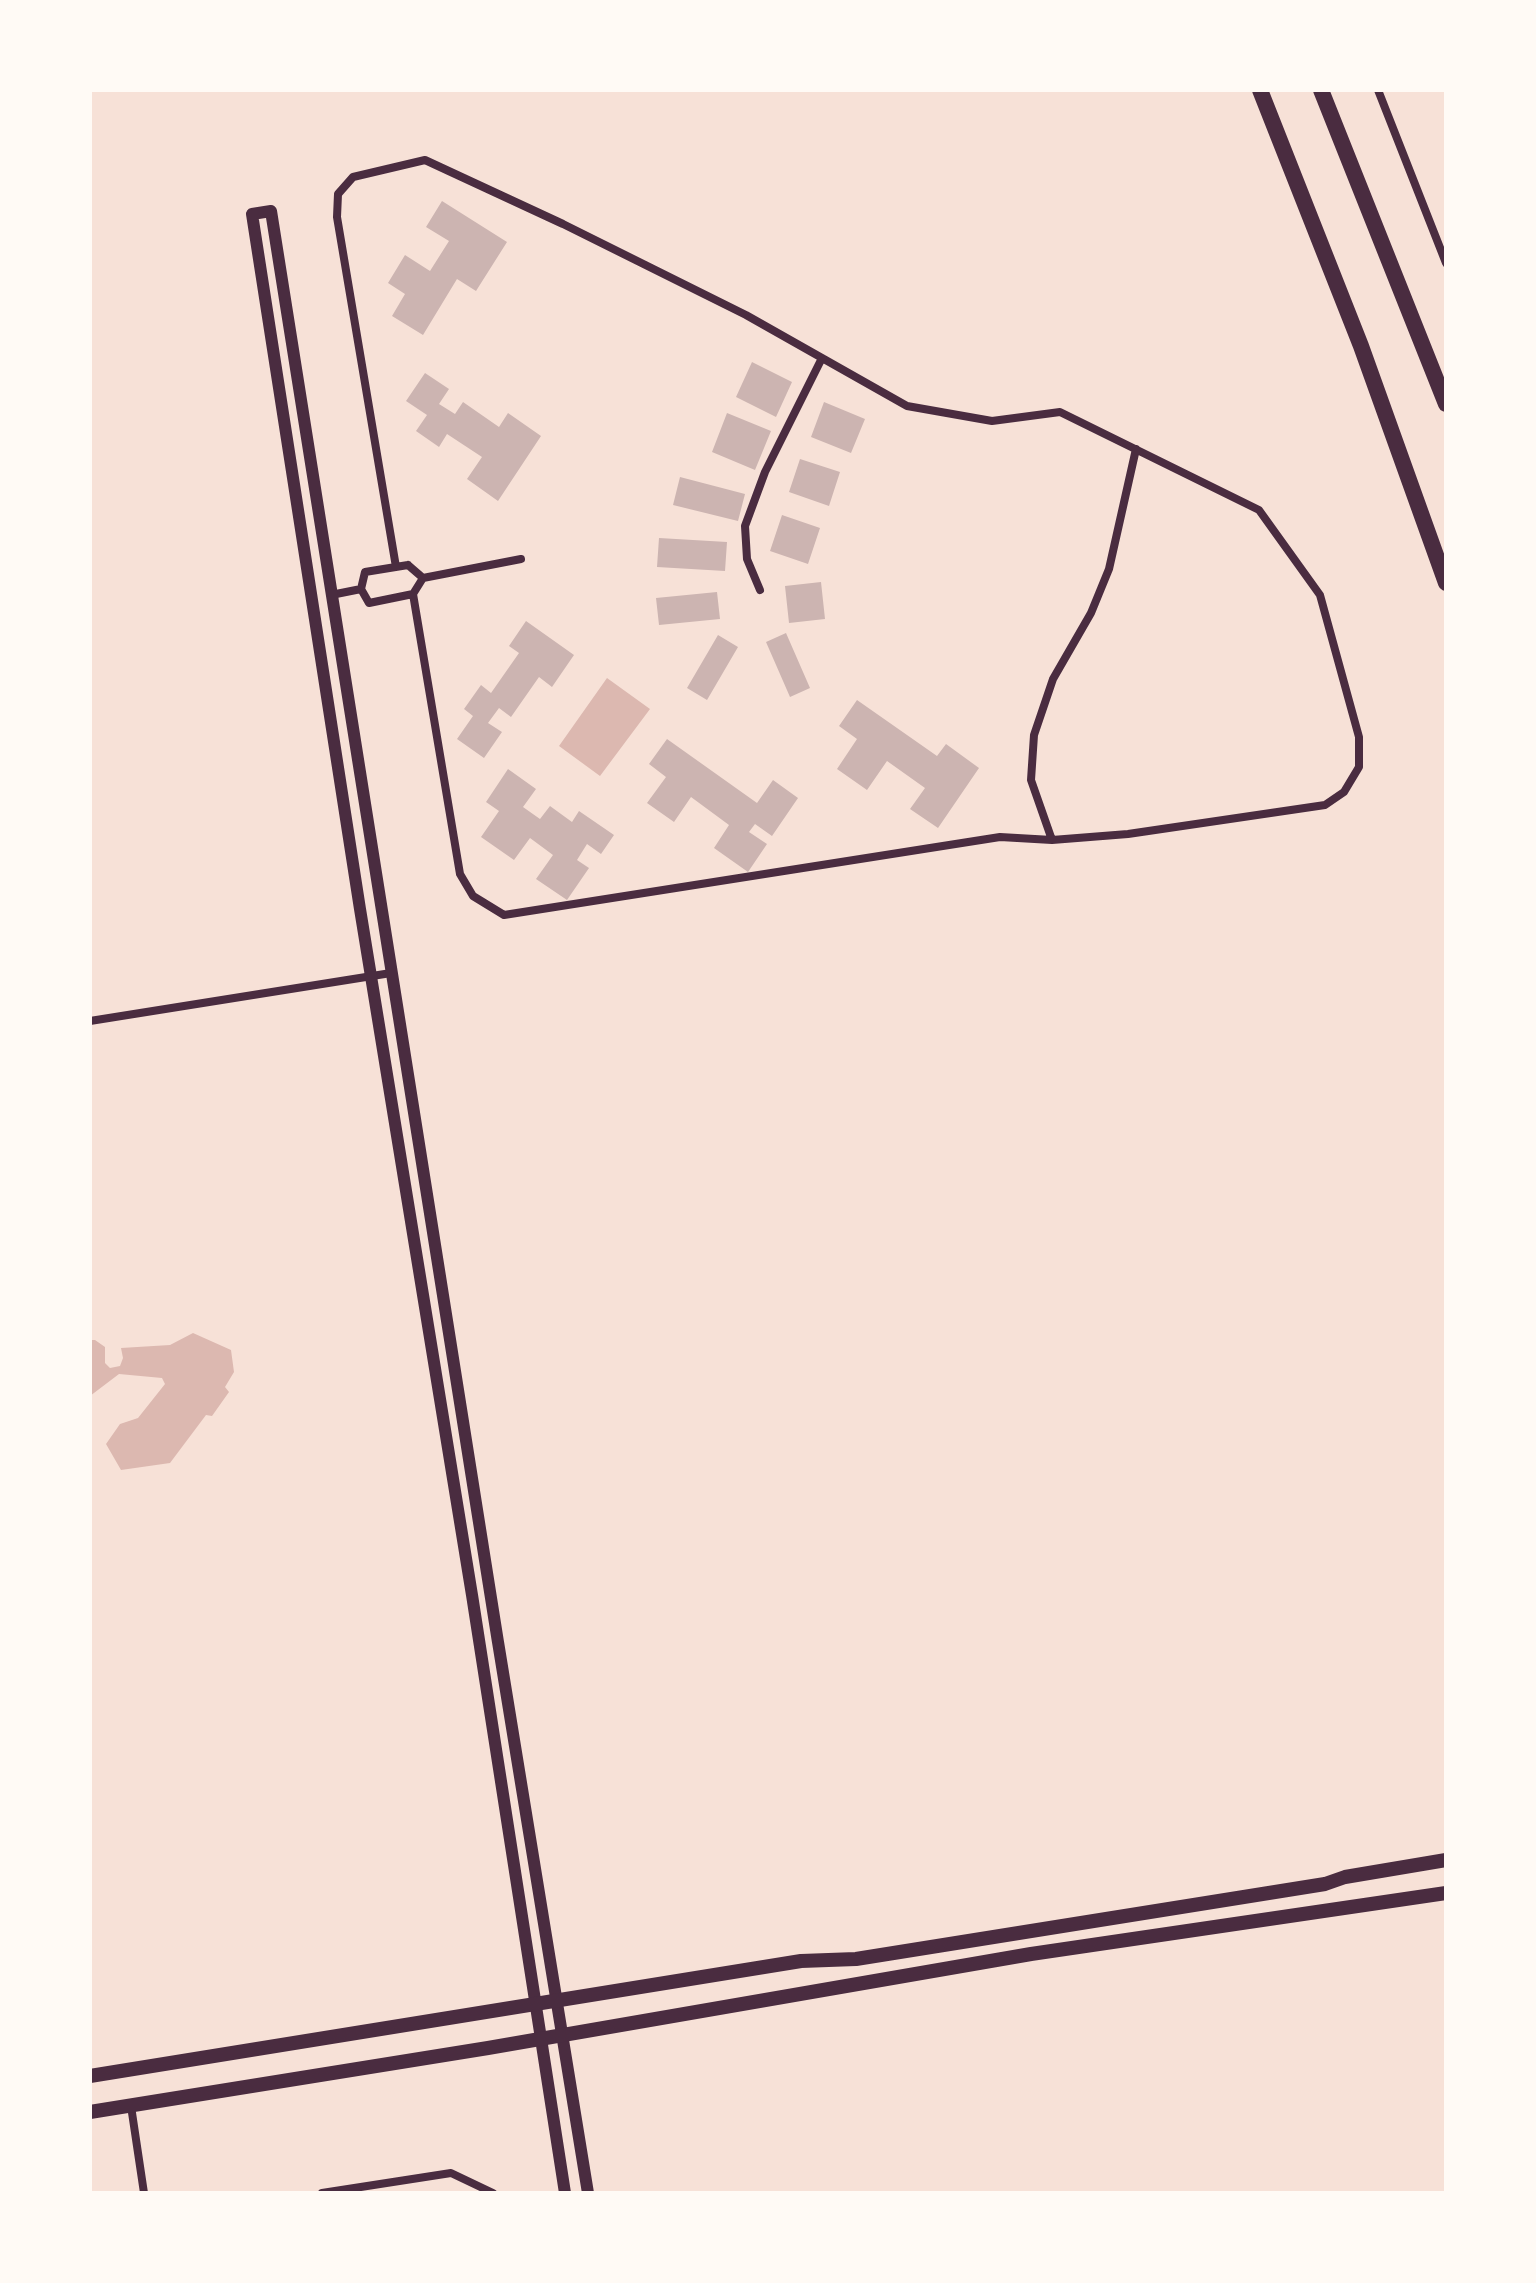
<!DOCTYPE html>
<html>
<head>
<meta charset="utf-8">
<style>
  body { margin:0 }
  #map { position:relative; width:1536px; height:2283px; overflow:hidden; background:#f7e1d7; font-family:"Source Serif 4",serif }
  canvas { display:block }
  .frame { position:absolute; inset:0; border:92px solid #fffaf5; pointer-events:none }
</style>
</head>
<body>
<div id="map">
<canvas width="1536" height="2283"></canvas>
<div class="frame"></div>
</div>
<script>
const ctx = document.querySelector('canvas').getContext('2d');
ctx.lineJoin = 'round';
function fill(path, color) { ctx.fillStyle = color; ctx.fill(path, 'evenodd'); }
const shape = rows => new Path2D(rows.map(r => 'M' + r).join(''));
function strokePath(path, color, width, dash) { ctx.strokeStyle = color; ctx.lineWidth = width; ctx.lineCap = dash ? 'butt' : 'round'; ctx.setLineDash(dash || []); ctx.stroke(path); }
const water = shape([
  [607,678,650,709,600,776,559,746],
  [193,1333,231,1350,234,1372,225,1387,229,1392,212,1416,206,1415,170,1463,121,1470,106,1444,120,1424,138,1418,165,1384,162,1378,119,1374,90,1396,90,1340,95,1340,105,1347,105,1363,110,1368,120,1366,123,1358,121,1348,170,1345]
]);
const building = shape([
  [442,201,507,242,476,291,457,279,423,335,392,316,405,294,388,283,405,255,430,271,449,241,426,227],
  [752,362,792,382,776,417,736,397],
  [425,373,449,389,439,404,455,414,463,402,499,427,508,413,541,436,498,501,467,479,482,457,447,434,439,447,416,431,427,415,406,401],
  [824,402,865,419,851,453,811,437],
  [727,413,771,431,755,470,712,452],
  [800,459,840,472,829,506,789,492],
  [680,477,745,494,738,521,673,505],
  [782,515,820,528,808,564,770,551],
  [659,538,727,542,725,571,657,567],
  [821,582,825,619,789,623,785,586],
  [717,592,720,619,659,625,656,598],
  [526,621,574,655,552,687,539,677,511,717,499,708,488,723,502,732,484,758,457,739,473,716,464,709,481,685,491,693,519,653,509,646],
  [786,633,810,688,790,697,766,642],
  [718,635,738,647,707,700,687,688],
  [857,700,937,756,946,744,979,768,938,828,910,809,925,788,887,761,867,790,837,769,857,739,839,726],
  [667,739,757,803,773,780,798,798,772,836,755,824,749,832,767,844,748,872,714,848,729,825,691,797,674,822,647,803,666,777,649,764],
  [508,769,536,789,523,807,540,819,550,806,572,822,579,811,614,835,601,854,587,844,577,860,589,868,567,900,536,879,553,855,530,838,514,860,481,837,499,811,486,802]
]);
const minor = shape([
  [1378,90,1446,263],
  [408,565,423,578,413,594,369,603,361,589,365,572,408,565],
  [396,567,337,217,338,194,353,177,425,160,563,224,746,315,907,406,992,421,1060,412,1259,510,1320,595,1359,737,1359,767,1344,792,1325,805,1128,834,1052,840,1000,837,504,915,473,896,460,874,413,594],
  [423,578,521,559],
  [760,590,747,559,745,526,765,472,822,358],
  [331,595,361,589],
  [1052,840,1031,780,1034,735,1053,679,1091,613,1109,569,1136,449],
  [90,1021,391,973],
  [131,2106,144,2193],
  [322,2193,451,2173,493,2193]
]);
const tertiary = shape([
  [565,2193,472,1595,360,909,252,214,271,211,498,1642,588,2193]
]);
const secondary = shape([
  [90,2076,801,1961,856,1959,1325,1884,1345,1877,1446,1860],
  [90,2112,488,2048,1031,1954,1446,1893]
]);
const trunk = shape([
  [1260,90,1361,346,1446,583],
  [1321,90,1446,404]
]);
fill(water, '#dcb8b0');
fill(building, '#ccb4b1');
strokePath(minor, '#4a2c40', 8);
strokePath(tertiary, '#4a2c40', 12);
strokePath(secondary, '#4a2c40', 14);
strokePath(trunk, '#4a2c40', 16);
</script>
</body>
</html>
